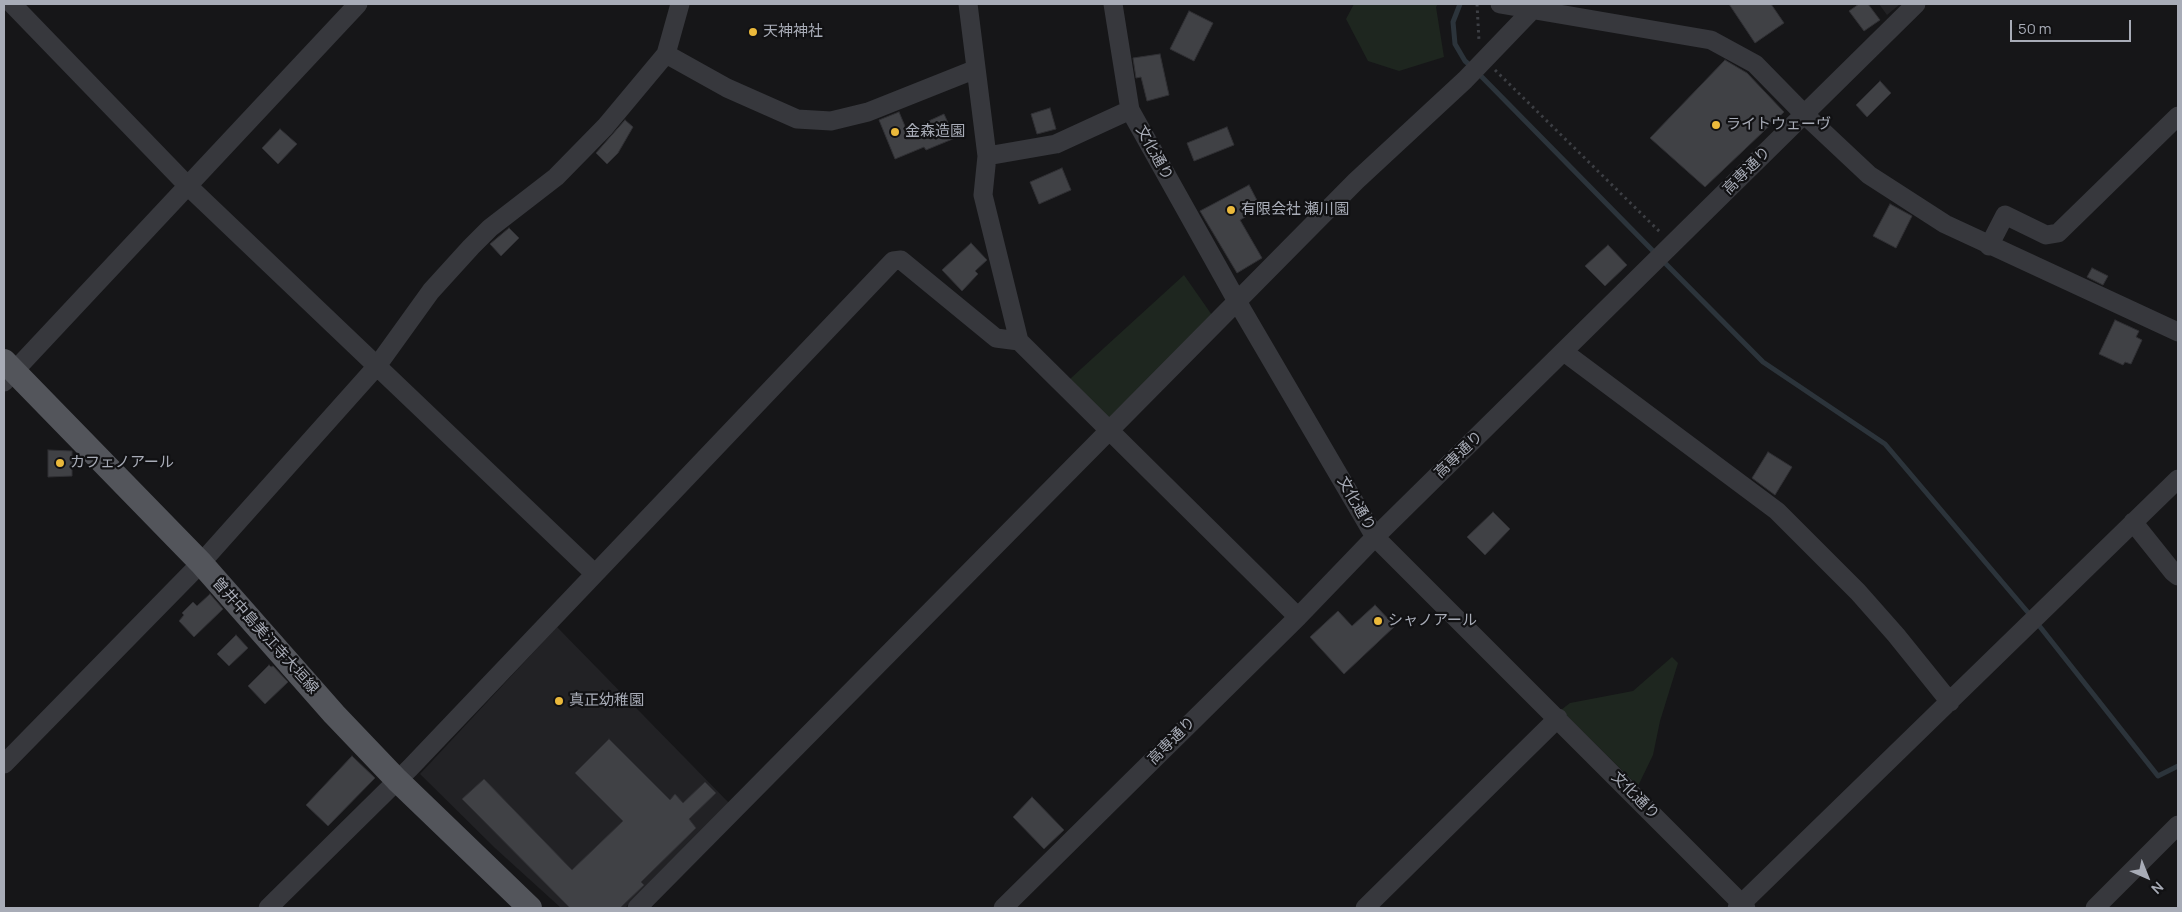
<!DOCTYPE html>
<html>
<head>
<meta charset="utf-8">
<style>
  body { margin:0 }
  #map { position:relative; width:2182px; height:912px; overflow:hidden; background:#161618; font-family:Manrope,sans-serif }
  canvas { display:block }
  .frame { position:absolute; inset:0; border:5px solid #a8acb7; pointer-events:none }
  .north { position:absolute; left:2122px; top:852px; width:50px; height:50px; -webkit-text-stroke:4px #111113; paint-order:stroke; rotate:136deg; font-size:14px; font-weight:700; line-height:20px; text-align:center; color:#a8acb7 }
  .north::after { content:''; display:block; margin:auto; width:18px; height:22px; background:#a8acb7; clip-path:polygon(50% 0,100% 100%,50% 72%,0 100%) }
  .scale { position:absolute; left:2010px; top:20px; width:121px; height:22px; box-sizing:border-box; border:2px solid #a8acb7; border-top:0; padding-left:6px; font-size:15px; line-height:18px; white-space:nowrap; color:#a8acb7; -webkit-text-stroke:4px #111113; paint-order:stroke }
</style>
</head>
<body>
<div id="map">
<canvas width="2182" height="912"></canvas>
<div class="frame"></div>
<div class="north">N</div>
<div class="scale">50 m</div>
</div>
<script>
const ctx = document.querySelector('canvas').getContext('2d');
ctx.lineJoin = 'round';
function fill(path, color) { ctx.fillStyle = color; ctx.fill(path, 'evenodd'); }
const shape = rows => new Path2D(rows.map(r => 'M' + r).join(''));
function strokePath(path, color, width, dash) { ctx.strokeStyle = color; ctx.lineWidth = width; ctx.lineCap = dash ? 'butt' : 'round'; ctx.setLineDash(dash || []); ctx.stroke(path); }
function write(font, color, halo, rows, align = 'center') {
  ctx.font = font + ' Manrope,"Noto Sans JP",sans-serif'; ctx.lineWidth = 4.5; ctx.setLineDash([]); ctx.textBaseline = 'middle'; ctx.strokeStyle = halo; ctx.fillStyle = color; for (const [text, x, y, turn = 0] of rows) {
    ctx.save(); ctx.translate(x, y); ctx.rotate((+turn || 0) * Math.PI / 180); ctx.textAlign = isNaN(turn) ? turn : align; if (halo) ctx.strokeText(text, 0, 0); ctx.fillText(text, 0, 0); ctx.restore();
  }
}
const built = shape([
  [1879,4,1900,4,1887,15],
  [557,627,730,804,625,908,561,908,495,848,420,774]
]);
const green = shape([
  [1354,4,1438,4,1436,7,1444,57,1399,71,1368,61,1346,19],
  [1184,275,1214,318,1110,420,1070,379],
  [1672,657,1678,663,1660,721,1653,755,1638,786,1561,710,1570,703,1633,691]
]);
const stream = shape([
  [1460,4,1453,22,1455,44,1465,61,1472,67],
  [1478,73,1656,254],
  [1662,260,1763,362,1885,444,2031,616],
  [2037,623,2158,776,2178,766]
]);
const building = shape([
  [1729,4,1771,4,1784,23,1755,43,1729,4],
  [1859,4,1868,4,1880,20,1864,31,1849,11,1859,4],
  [1189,11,1213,23,1194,61,1170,49,1189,11],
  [1160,54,1169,95,1147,101,1141,77,1136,78,1133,58,1160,54],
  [1725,60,1747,73,1784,112,1705,187,1650,138,1725,60],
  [1880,81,1891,93,1867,117,1856,105,1880,81],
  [1050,108,1056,129,1037,134,1031,114,1050,108],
  [899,112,907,131,944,114,955,138,926,150,924,147,895,159,879,120,899,112],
  [625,120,633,127,618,153,607,164,596,153,625,120],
  [1227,127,1234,145,1194,161,1187,143,1227,127],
  [280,129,297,144,278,164,262,148,280,129],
  [1062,168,1071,190,1039,204,1030,182,1062,168],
  [1249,185,1261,208,1240,220,1262,258,1237,273,1200,211,1249,185],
  [1890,204,1912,216,1896,248,1873,236,1890,204],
  [509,228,519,238,501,256,490,244,509,228],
  [971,243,987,260,975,271,978,274,962,291,942,270,971,243],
  [1608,245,1627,265,1605,286,1585,266,1608,245],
  [2092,268,2108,276,2103,285,2087,277,2092,268],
  [2115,320,2139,331,2136,337,2142,340,2131,364,2125,362,2123,365,2099,354,2115,320],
  [48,450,72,451,72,476,48,477,48,450],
  [1768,452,1792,467,1775,495,1752,478,1768,452],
  [1493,512,1510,529,1485,555,1467,537,1493,512],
  [210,594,223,609,194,637,179,621,184,615,182,613,193,602,197,606,210,594],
  [1375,605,1395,626,1344,674,1310,637,1338,611,1352,626,1375,605],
  [236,635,248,648,229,666,217,654,236,635],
  [269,665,271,667,273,666,288,682,265,704,248,686,269,665],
  [609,739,670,800,675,794,683,803,705,782,716,793,689,819,696,828,641,882,644,885,620,908,570,908,462,799,484,779,572,870,623,821,575,773,609,739],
  [352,756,375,778,328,826,306,805,352,756],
  [1032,797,1064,830,1044,849,1013,817,1032,797]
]);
const path = shape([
  [1477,4,1479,41],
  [1495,70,1662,234]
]);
const minor = shape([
  [12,4,188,186,594,573],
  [968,4,987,156,983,195,1019,341,1298,617],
  [1113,4,1130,110,1238,303,1375,537,1746,908],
  [1500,4,1711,40,1755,64,1804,114,1869,175,1945,224,2178,332],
  [666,54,727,88,797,119,831,121,868,112,976,69],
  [987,156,1056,144,1130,110],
  [1989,246,2005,215,2046,235,2058,233,2178,116],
  [1564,352,1777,511,1858,592,1896,635,1950,702],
  [4,382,358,4],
  [2133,522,2173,572,2178,576],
  [4,764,201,563,377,366,431,291,471,247,490,228,556,177,605,127,666,54,680,4],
  [268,908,410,768,893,261,901,260,996,338,1019,341],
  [637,908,1356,181,1465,80,1538,4],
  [1003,908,1298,617,1375,537,1916,4],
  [1365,908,1558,718],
  [1737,908,2178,479],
  [2095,908,2178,825]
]);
const major = shape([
  [4,361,201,563,334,714,397,780,530,908]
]);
const markers = [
  [753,32,5,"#ebb93b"],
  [1716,125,5,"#ebb93b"],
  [895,132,5,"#ebb93b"],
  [1231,210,5,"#ebb93b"],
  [60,463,5,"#ebb93b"],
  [1378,621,5,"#ebb93b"],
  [559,701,5,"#ebb93b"]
];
const poiNames = [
  ["天神神社",763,32],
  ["ライトウェーヴ",1726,125],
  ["金森造園",905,132],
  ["有限会社 瀬川園",1241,210],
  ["カフェノアール",70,463],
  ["シャノアール",1388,621],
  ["真正幼稚園",569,701]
];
const streetNames = [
  ["文化通り",1154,153,61],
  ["高専通り",1747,171,-45],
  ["高専通り",1459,455,-44],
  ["文化通り",1356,504,60],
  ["曽井中島美江寺大垣線",265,636,48],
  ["高専通り",1172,741,-45],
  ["文化通り",1635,796,45]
];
fill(built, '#222225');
fill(green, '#1e261f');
strokePath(stream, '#2c343b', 5);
fill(building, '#404145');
strokePath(building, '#303034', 1);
strokePath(path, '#3d3f44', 3, [2.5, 4]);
strokePath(minor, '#37383d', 19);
strokePath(major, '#53555b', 24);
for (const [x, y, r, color] of markers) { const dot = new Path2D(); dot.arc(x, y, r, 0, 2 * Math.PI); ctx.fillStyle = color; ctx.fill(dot); strokePath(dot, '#111113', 2); }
write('15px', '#a8acb7', '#111113', poiNames, 'left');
write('15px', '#a8acb7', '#111113', streetNames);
</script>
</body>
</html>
